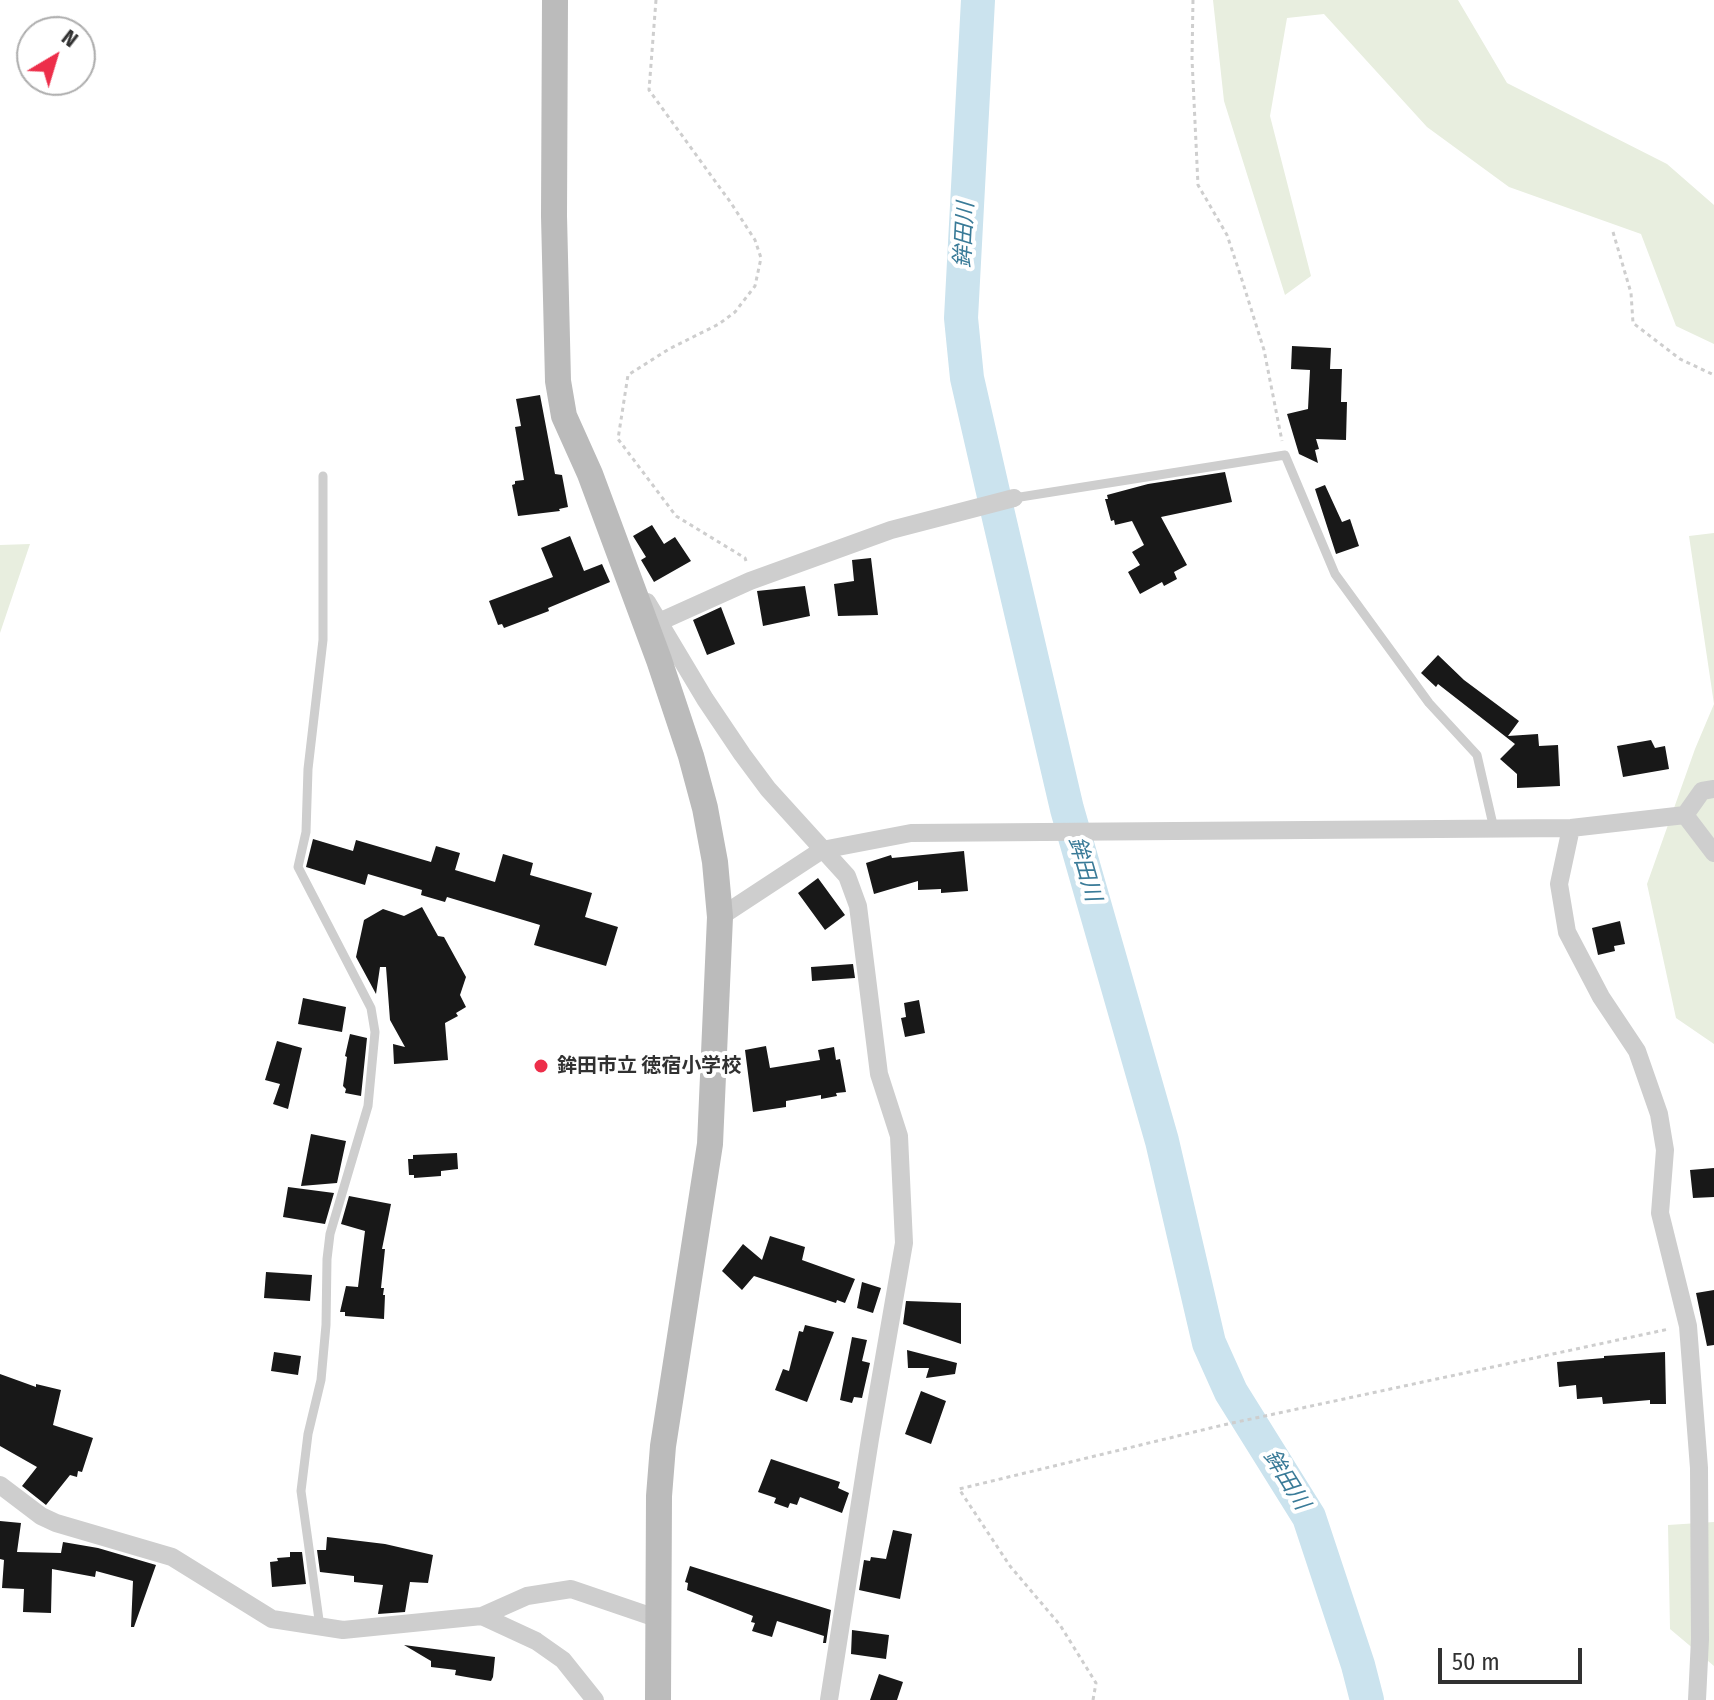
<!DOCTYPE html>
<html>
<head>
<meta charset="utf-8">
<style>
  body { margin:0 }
  #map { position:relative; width:1714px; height:1700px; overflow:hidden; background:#fff; font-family:"Fira Sans Condensed",sans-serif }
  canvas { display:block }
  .north { position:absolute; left:16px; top:16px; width:80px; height:80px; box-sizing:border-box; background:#fff; border:2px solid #adadad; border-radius:50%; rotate:38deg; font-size:22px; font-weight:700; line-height:32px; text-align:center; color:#313131 }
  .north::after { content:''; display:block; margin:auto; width:28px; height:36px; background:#ed2e4a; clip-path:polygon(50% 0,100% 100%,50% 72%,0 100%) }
  .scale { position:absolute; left:1438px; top:1648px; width:144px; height:36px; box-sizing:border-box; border:4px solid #313131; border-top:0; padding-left:10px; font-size:24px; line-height:28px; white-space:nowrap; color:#313131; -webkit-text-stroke:6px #fff; paint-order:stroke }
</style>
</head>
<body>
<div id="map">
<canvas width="1714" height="1700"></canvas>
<div class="north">N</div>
<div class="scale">50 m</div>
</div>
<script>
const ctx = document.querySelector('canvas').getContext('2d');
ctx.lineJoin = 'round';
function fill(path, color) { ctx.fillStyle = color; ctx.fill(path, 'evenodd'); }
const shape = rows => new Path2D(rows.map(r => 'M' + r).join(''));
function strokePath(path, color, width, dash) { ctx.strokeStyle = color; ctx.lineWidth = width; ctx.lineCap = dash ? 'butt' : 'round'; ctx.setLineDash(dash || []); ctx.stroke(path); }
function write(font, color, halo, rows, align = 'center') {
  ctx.font = font + ' "Fira Sans Condensed","Noto Sans JP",sans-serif'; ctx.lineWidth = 8; ctx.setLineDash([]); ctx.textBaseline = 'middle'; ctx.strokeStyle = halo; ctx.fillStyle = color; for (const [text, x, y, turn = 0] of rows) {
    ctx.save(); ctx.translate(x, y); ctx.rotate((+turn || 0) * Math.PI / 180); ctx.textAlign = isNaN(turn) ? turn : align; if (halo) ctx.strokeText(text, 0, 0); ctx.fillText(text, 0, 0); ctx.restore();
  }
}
const green = shape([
  [1213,0,1458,0,1507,83,1667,164,1714,205,1714,344,1676,326,1641,234,1509,187,1427,127,1324,14,1287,18,1270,116,1311,276,1285,295,1224,101],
  [1714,533,1714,1044,1676,1018,1647,884,1695,749,1714,704,1689,536],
  [30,544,0,633,0,545],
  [1714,1522,1714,1666,1670,1629,1668,1525]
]);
const river = shape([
  [978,0,961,318,967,378,999,518,1067,809,1162,1141,1209,1343,1231,1392,1309,1517,1358,1665,1367,1700]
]);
const building = shape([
  [1292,346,1331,348,1330,369,1342,369,1341,402,1347,402,1346,440,1316,439,1319,449,1315,450,1318,463,1299,454,1287,414,1308,409,1310,370,1291,369],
  [540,395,555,474,562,475,568,507,559,509,560,511,518,516,512,485,515,484,515,481,524,480,515,427,521,426,516,399],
  [1225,472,1232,502,1161,517,1187,565,1174,572,1177,579,1164,586,1162,582,1140,594,1128,572,1140,565,1132,552,1144,545,1132,521,1115,525,1114,520,1111,521,1105,499,1108,499,1107,495,1148,484],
  [1325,485,1342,522,1350,519,1359,546,1336,554,1315,489],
  [652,525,664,544,675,537,691,561,654,582,641,560,646,557,633,536],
  [570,536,584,571,602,564,610,582,548,608,549,611,504,628,502,624,498,625,489,601,553,577,541,548],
  [871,558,878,615,838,616,834,584,854,581,852,560],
  [805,586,810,616,763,626,757,591],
  [721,607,735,644,707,655,693,620],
  [1438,655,1464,680,1519,721,1508,736,1538,734,1539,746,1558,745,1560,786,1517,788,1517,774,1500,759,1515,744,1438,684,1436,687,1421,673],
  [1651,740,1655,748,1665,746,1669,769,1623,777,1617,746],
  [313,839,353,851,356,840,431,862,436,846,460,853,455,870,495,882,503,854,533,863,530,875,592,893,585,917,618,927,606,966,534,945,540,925,447,897,445,902,421,895,422,890,368,874,365,885,306,867],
  [964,851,968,891,941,893,941,889,918,890,918,881,874,894,866,863,891,855,892,858],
  [818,878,845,915,825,930,798,893],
  [422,907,438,936,444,937,466,977,460,995,466,1007,456,1013,458,1016,445,1023,448,1060,394,1064,393,1044,405,1047,390,1020,386,967,380,967,376,994,356,957,364,920,383,909,404,916],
  [1620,921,1625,944,1614,946,1615,951,1598,955,1592,928],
  [853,964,855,978,812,981,811,967],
  [303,998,346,1007,342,1032,298,1024],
  [919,1000,925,1033,905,1037,901,1018,906,1017,904,1003],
  [350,1034,367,1038,361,1096,345,1093,346,1089,343,1086,347,1057,345,1056],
  [277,1041,302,1048,288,1109,273,1104,280,1084,265,1080],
  [766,1046,770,1068,820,1060,818,1050,834,1047,836,1060,840,1059,846,1092,836,1093,837,1096,821,1099,821,1095,786,1101,786,1107,753,1112,745,1050],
  [311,1134,346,1141,337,1183,301,1186],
  [457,1153,458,1169,441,1171,441,1176,414,1178,414,1175,409,1175,408,1159,413,1159,413,1155],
  [1714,1168,1714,1197,1693,1198,1690,1170],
  [288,1187,334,1193,325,1224,283,1217],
  [349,1196,391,1204,382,1249,385,1249,381,1288,384,1288,383,1295,385,1295,384,1319,345,1316,345,1312,340,1312,346,1286,358,1287,365,1231,341,1224],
  [770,1236,805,1247,802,1260,855,1279,845,1303,837,1300,836,1303,754,1276,742,1290,722,1271,743,1244,762,1260],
  [266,1272,312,1275,310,1301,264,1298],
  [862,1282,881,1288,873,1313,857,1308],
  [1714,1290,1714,1345,1707,1346,1696,1293],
  [906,1301,961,1303,961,1344,903,1324],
  [805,1325,834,1332,807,1402,775,1390,783,1369,789,1371,799,1331,803,1332],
  [852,1337,867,1340,862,1361,870,1363,862,1398,854,1397,852,1403,840,1400],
  [907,1350,957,1363,955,1374,926,1378,929,1368,908,1368],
  [274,1352,301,1356,298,1375,271,1371],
  [1665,1352,1666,1404,1650,1404,1650,1400,1603,1404,1602,1397,1577,1399,1576,1385,1559,1387,1557,1362,1604,1358,1604,1356],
  [0,1374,36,1387,36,1384,61,1390,53,1425,93,1438,82,1472,78,1471,77,1477,70,1475,46,1505,22,1486,37,1467,0,1446],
  [921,1391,946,1401,931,1444,905,1434],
  [771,1459,840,1482,838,1488,849,1493,842,1513,800,1497,797,1505,790,1503,788,1508,774,1503,776,1498,758,1492],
  [0,1521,21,1523,17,1552,61,1553,63,1542,98,1548,156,1565,134,1627,131,1627,133,1581,96,1571,95,1577,52,1569,51,1613,23,1612,24,1589,2,1588,4,1560,0,1559],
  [893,1530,912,1534,900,1599,859,1590,864,1560,870,1561,871,1557,886,1559],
  [327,1537,385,1544,433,1555,428,1583,410,1582,405,1612,378,1614,383,1585,354,1582,354,1576,320,1572,317,1550,326,1550],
  [290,1552,302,1552,306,1584,272,1587,270,1562,278,1561,277,1558,290,1557],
  [690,1566,831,1610,826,1643,823,1643,824,1636,777,1621,772,1637,752,1631,755,1623,751,1622,753,1616,687,1590,688,1583,685,1582],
  [852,1630,889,1635,886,1659,851,1654],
  [404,1645,495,1657,493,1677,491,1681,472,1678,455,1675,456,1670,431,1667,431,1661],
  [879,1674,903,1682,897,1700,870,1700]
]);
const path = shape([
  [656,0,649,90,731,203,755,240,761,258,755,286,735,312,719,324,669,349,628,375,618,439,676,516,745,558,746,561],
  [1193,0,1192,59,1198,185,1227,235,1242,280,1264,350,1282,441],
  [1613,232,1631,293,1633,323,1680,359,1714,375],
  [1093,1700,1096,1683,1060,1625,1010,1566,959,1489,1223,1425,1669,1329]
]);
const lane = shape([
  [1014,498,1285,455,1335,574,1429,703,1477,755,1494,829],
  [320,1627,301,1491,308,1434,321,1380,326,1325,327,1259,330,1234,368,1106,375,1032,371,1008,298,867,306,832,308,769,323,640,323,476]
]);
const street = shape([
  [647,602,705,699,742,754,768,789,847,876,858,906,879,1074,899,1136,904,1243,870,1439,829,1700],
  [659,622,750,581,891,530,1014,498],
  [1685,815,1714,853],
  [1571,828,1559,884,1567,932,1601,997,1637,1051,1659,1114,1665,1150,1660,1213,1688,1326,1699,1468,1700,1639,1697,1700],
  [720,917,822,850,911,833,1571,828,1685,815,1702,791,1714,789],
  [0,1485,41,1516,56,1523,172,1557,272,1619,343,1630,482,1616,536,1641,563,1660,595,1700],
  [482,1616,527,1596,571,1589,659,1619]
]);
const secondary = shape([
  [555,0,554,216,558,381,564,416,590,474,659,660,691,756,705,808,715,862,720,917,710,1144,663,1446,659,1496,658,1700]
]);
const markers = [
  [541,1066,8,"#ed2e4a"]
];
const poiNames = [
  ["鉾田市立 徳宿小学校",557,1066]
];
const waterNames = [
  ["鉾田川",965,235,-87],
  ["鉾田川",1084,869,74],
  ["鉾田川",1286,1480,58]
];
fill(green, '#e8eedf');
strokePath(river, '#cbe3ee', 34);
fill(building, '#181818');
strokePath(path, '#cecece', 3, [4, 4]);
strokePath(lane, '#cecece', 9);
strokePath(street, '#cecece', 18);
strokePath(secondary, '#bbb', 26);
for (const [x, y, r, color] of markers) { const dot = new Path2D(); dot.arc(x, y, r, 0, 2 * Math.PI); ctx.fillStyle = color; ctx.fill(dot); strokePath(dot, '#fff', 3); }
write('bold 20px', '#313131', '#fff', poiNames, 'left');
write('italic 22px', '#3a7b98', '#fff', waterNames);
</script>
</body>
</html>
